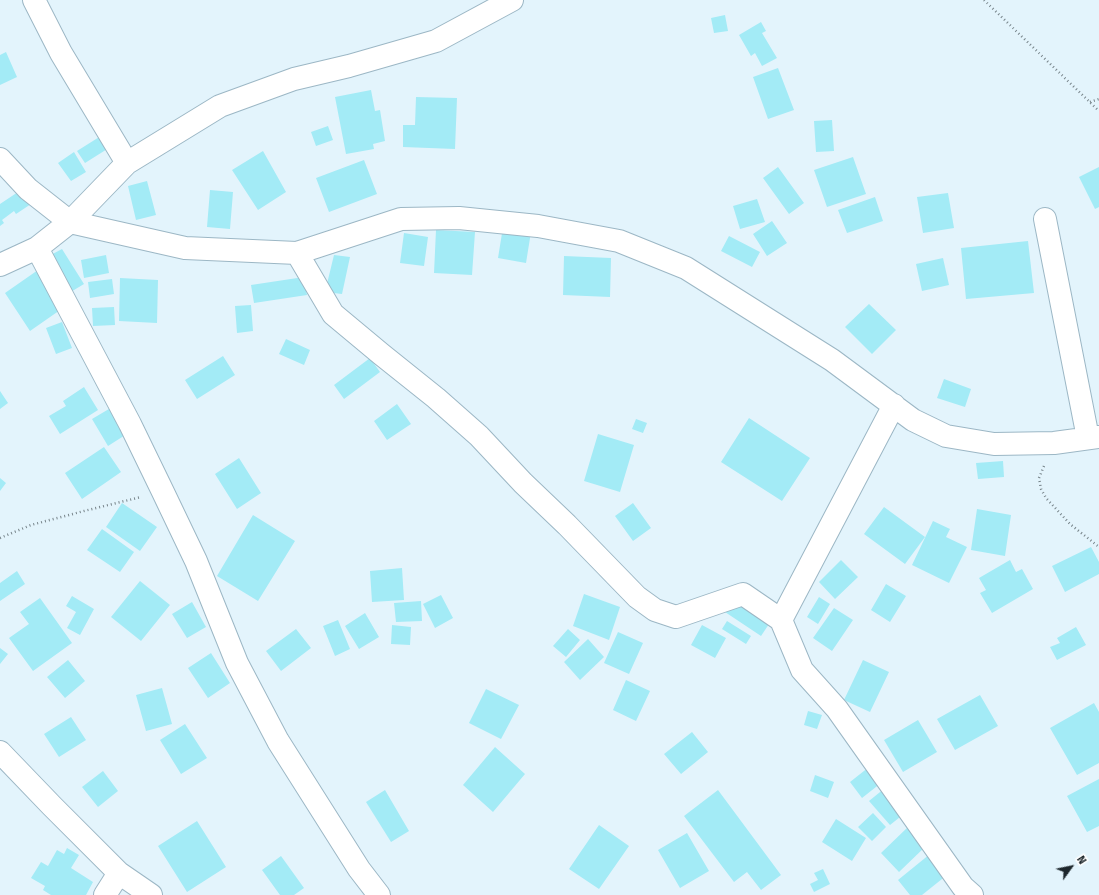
<!DOCTYPE html>
<html>
<head>
<meta charset="utf-8">
<style>
  body { margin:0 }
  #map { position:relative; width:1099px; height:895px; overflow:hidden; background:#e3f4fc; font-family:"Fira Sans",sans-serif }
  canvas { display:block }
  .north { position:absolute; left:1051px; top:847px; width:40px; height:40px; -webkit-text-stroke:3px #fff; paint-order:stroke; rotate:57deg; font-size:11px; font-weight:700; line-height:16px; text-align:center; color:#1d272c }
  .north::after { content:''; display:block; margin:auto; width:14px; height:18px; background:#1d272c; clip-path:polygon(50% 0,100% 100%,50% 72%,0 100%) }
</style>
</head>
<body>
<div id="map">
<canvas width="1099" height="895"></canvas>
<div class="north">N</div>
</div>
<script>
const ctx = document.querySelector('canvas').getContext('2d');
ctx.lineJoin = 'round';
function fill(path, color) { ctx.fillStyle = color; ctx.fill(path, 'evenodd'); }
const shape = rows => new Path2D(rows.map(r => 'M' + r).join(''));
function strokePath(path, color, width, dash) { ctx.strokeStyle = color; ctx.lineWidth = width; ctx.lineCap = dash ? 'butt' : 'round'; ctx.setLineDash(dash || []); ctx.stroke(path); }
const building = shape([
  [725,15,728,31,714,33,711,18],
  [761,22,766,31,762,33,777,58,762,66,755,53,751,56,739,35],
  [6,52,17,77,0,85,0,55],
  [778,68,794,110,768,119,753,77],
  [371,90,375,111,380,110,385,141,373,144,374,149,346,154,335,97],
  [416,97,457,98,455,149,403,147,403,125,415,125],
  [832,120,834,151,816,152,814,121],
  [328,126,333,140,316,146,311,132],
  [104,134,112,146,85,163,77,151],
  [263,151,286,192,258,210,232,170],
  [74,152,86,172,71,181,58,163],
  [853,157,866,194,827,207,814,170],
  [364,160,377,194,329,212,316,178],
  [778,167,804,203,789,214,763,178],
  [1099,167,1099,207,1095,209,1079,177],
  [147,181,156,215,136,220,128,186],
  [21,190,31,204,16,214,14,211,2,220,4,223,0,226,0,204],
  [210,190,233,192,230,229,207,227],
  [948,193,954,228,923,233,917,197],
  [875,197,883,221,847,233,838,210],
  [757,199,765,222,740,229,733,206],
  [772,221,787,243,767,256,753,234],
  [503,227,531,232,526,263,498,258],
  [436,230,475,232,472,275,434,273],
  [404,233,428,237,424,266,400,263],
  [729,236,760,252,752,267,721,251],
  [1028,241,1034,293,966,299,961,248],
  [62,249,84,284,69,293,47,257],
  [106,255,109,273,84,278,81,260],
  [334,255,350,257,342,294,325,292],
  [564,256,611,258,610,297,563,295],
  [943,258,949,285,922,291,916,264],
  [38,270,63,308,30,331,5,293],
  [304,277,307,295,254,303,251,285],
  [120,278,158,280,157,323,119,321],
  [112,279,114,294,90,298,88,282],
  [869,304,896,330,872,354,845,327],
  [251,305,253,331,237,333,235,306],
  [114,307,115,325,93,326,92,308],
  [62,322,72,348,56,354,46,328],
  [286,339,310,350,304,365,279,354],
  [223,356,235,375,197,399,185,380],
  [370,358,380,372,344,399,334,385],
  [944,379,971,389,965,407,937,398],
  [84,387,98,410,60,434,49,416,66,406,63,401],
  [0,391,8,403,0,409],
  [397,404,411,424,387,440,374,421],
  [114,406,130,432,108,446,92,419],
  [749,418,810,458,782,501,721,462],
  [636,419,647,423,643,433,632,429],
  [598,434,634,445,620,492,584,481],
  [104,447,121,472,82,499,65,473],
  [239,458,261,493,237,509,215,474],
  [1003,461,1004,477,978,479,976,463],
  [0,478,6,483,0,491],
  [122,503,157,527,140,551,106,527],
  [633,503,651,528,633,541,615,516],
  [884,507,925,537,905,564,864,534],
  [977,509,1011,515,1005,556,971,550],
  [253,515,295,541,258,601,217,576],
  [933,521,950,529,946,537,967,547,949,583,912,565],
  [102,529,134,552,120,572,87,550],
  [1091,547,1099,562,1099,574,1065,592,1052,566],
  [841,560,858,577,835,599,819,582],
  [1010,560,1016,572,1022,569,1033,589,992,613,980,593,986,590,979,578],
  [402,568,404,600,372,602,370,571],
  [17,571,25,584,0,601,0,583],
  [140,581,170,605,141,641,111,617],
  [886,584,906,596,890,622,871,610],
  [584,594,620,607,609,640,573,626],
  [441,595,453,618,435,628,423,604],
  [72,596,94,609,80,635,67,628,76,612,66,606],
  [735,596,771,621,761,636,725,612],
  [819,597,830,604,818,624,807,617],
  [40,598,72,643,33,671,9,638,29,624,20,612],
  [421,601,422,621,396,622,394,603],
  [192,602,206,627,187,638,172,614],
  [834,608,853,620,832,651,813,638],
  [365,613,379,637,359,649,345,626],
  [338,620,350,649,335,656,323,626],
  [727,621,751,636,746,644,722,629],
  [392,625,411,627,410,645,391,644],
  [702,625,726,638,715,658,691,645],
  [1076,627,1086,645,1057,660,1050,647,1060,643,1057,638],
  [296,629,311,648,281,671,266,651],
  [568,629,580,640,566,657,553,646],
  [618,632,643,643,629,674,604,663],
  [588,639,604,657,580,680,564,662],
  [0,648,8,654,0,664],
  [211,653,230,683,208,698,188,668],
  [68,660,85,681,65,698,47,677],
  [863,660,889,672,870,712,844,700],
  [626,680,650,691,636,721,613,710],
  [162,688,172,724,146,731,136,695],
  [486,689,519,705,501,739,469,723],
  [980,695,998,726,955,750,937,719],
  [1094,703,1099,712,1099,763,1077,775,1050,728],
  [808,711,822,715,817,729,804,725],
  [71,717,86,740,59,757,44,734],
  [918,720,937,752,903,772,884,740],
  [185,724,207,758,181,774,160,740],
  [692,732,708,752,681,774,664,754],
  [495,747,525,774,493,812,463,785],
  [869,767,881,783,862,798,850,782],
  [103,771,118,791,98,807,82,787],
  [815,775,834,782,828,798,810,791],
  [1099,779,1099,826,1087,832,1067,796],
  [885,788,905,813,890,825,869,801],
  [385,790,409,831,391,842,366,802],
  [718,790,781,875,761,890,747,872,734,882,684,816],
  [873,813,886,827,872,841,858,827],
  [836,819,866,838,852,861,822,842],
  [197,821,226,867,187,892,158,846],
  [599,825,629,846,599,889,569,869],
  [908,827,926,846,899,872,881,853],
  [687,833,709,871,680,888,658,850],
  [67,848,79,855,71,868,93,882,86,895,51,895,43,890,45,886,31,878,41,862,48,866,57,850,64,854],
  [930,854,947,875,922,895,910,895,898,880],
  [281,856,304,888,294,895,280,895,262,870],
  [823,869,830,884,814,892,810,884,818,880,814,873]
]);
const path = shape([
  [984,0,1099,111],
  [1090,102,1099,99],
  [1044,466,1039,478,1041,489,1046,498,1070,524,1099,547],
  [0,538,31,525,84,511,141,497]
]);
const minor = shape([
  [34,0,61,53,127,163],
  [0,159,28,189,70,222,185,248,297,253,401,219,459,218,538,226,619,241,686,268,832,360,913,420,946,436,994,444,1054,443,1099,437],
  [1045,219,1088,438],
  [37,248,130,424,163,492,196,561,237,663,278,741,359,869,379,895],
  [297,253,333,314,381,354,436,398,479,436,523,483,567,525,637,597,655,610,676,617,743,594,781,620,802,670,837,709,963,887,972,895],
  [0,265,37,248,70,222,127,163,220,106,294,79,349,66,436,41,512,0],
  [781,620,894,405],
  [0,752,52,806,119,873,151,895],
  [105,895,119,873]
]);
fill(building, '#a3ebf6');
strokePath(minor, '#9cb7c5', 24);
strokePath(path, '#77848a', 2.5, [1, 3]);
strokePath(minor, '#fff', 22);
</script>
</body>
</html>
